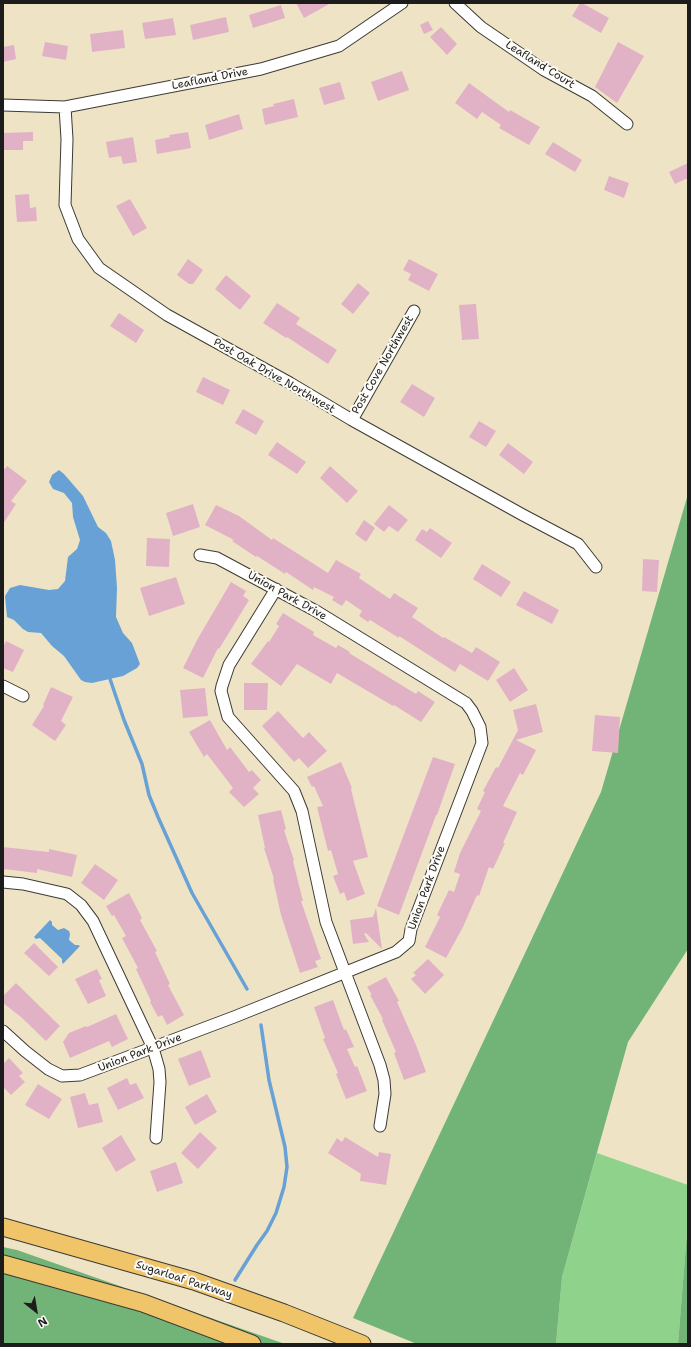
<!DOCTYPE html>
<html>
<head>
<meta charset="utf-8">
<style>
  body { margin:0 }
  #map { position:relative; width:691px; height:1347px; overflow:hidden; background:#eee4c5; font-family:"Shantell Sans",sans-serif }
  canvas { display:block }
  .frame { position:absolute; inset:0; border:4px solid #1c1c1c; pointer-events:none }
  .north { position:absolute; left:16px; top:1291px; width:40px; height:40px; -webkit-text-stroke:3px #fdfcf7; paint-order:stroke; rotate:149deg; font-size:11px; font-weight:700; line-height:16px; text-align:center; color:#1c1c1c }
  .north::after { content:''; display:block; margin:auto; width:14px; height:18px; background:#1c1c1c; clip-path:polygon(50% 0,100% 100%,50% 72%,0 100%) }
</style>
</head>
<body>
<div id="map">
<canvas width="691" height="1347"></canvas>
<div class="frame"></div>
<div class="north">N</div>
</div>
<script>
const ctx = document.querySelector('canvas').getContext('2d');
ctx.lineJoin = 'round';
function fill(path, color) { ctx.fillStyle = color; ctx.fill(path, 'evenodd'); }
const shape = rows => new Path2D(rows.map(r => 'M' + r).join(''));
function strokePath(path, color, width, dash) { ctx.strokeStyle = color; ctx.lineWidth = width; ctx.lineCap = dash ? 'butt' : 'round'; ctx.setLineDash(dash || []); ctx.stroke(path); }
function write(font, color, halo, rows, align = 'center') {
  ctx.font = font + ' "Shantell Sans",sans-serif'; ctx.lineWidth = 4; ctx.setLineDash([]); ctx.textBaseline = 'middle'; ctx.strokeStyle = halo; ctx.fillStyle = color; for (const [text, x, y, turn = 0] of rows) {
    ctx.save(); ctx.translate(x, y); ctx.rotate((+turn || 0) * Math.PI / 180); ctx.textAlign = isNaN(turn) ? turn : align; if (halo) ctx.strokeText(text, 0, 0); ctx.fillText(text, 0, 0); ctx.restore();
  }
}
const green = shape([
  [597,1153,688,1185,688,1220,678,1344,556,1344,562,1277]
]);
const forest = shape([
  [688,494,688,949,628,1042,562,1277,556,1344,417,1344,353,1318,601,792],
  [688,1220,688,1344,678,1344],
  [3,1247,17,1250,285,1344,3,1344]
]);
const water = shape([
  [59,470,64,474,83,496,98,527,106,533,111,541,115,560,117,588,116,617,123,633,132,643,140,664,137,668,123,676,92,683,85,682,81,680,64,656,52,646,41,633,28,632,23,629,14,620,7,617,5,596,10,588,20,585,49,590,58,589,65,581,68,557,77,549,80,540,73,517,72,503,64,493,53,489,49,482,52,475],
  [50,920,52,922,52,925,58,930,64,928,69,931,70,934,69,940,75,945,78,945,80,946,63,964,62,962,62,959,40,938,36,939,34,937]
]);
const stream = shape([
  [110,679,124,720,142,764,149,795,158,817,192,893,247,989],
  [235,1280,257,1245,267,1231,276,1213,284,1187,287,1167,285,1147,269,1080,261,1025]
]);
const building = shape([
  [296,3,331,3,304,18],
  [580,3,582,3,609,18,601,33,572,16],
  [281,5,285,18,253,28,249,15],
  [226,17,229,32,193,40,190,25],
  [173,18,176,35,145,39,142,23],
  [428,21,433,30,424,34,420,25],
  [441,27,457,44,447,55,430,37],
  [123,30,125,48,92,52,90,34],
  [45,42,68,46,66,60,42,56],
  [618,42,644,56,617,103,595,87],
  [14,45,16,59,3,62,3,47],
  [402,71,409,90,378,101,371,82],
  [340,82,345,99,324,105,319,88],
  [469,83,509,112,510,110,540,127,529,145,499,128,501,125,482,112,477,119,455,103],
  [294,99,298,117,265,125,262,109,274,106,273,104],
  [239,114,243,129,209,140,205,125],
  [33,132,33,141,23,141,23,150,3,150,3,133],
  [188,132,191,148,157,154,155,140,170,137,169,135],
  [133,137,137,162,123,164,121,156,109,158,106,142],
  [553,142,582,160,575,172,545,154],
  [688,163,688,178,675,184,669,172],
  [609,176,629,183,624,198,604,190],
  [29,194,30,208,36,207,37,221,17,222,15,195],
  [130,199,147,228,133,236,116,206],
  [188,259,203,270,193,284,189,284,177,275],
  [409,259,438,274,429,291,408,280,411,274,403,270],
  [226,275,251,296,240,310,215,289],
  [358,283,370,293,353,314,341,304],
  [277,303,300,318,296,324,337,350,328,364,287,337,286,338,263,323],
  [476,304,479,339,462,340,459,305],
  [119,313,144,330,136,343,110,326],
  [203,377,230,390,223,405,196,392],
  [412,384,435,398,424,417,400,402],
  [243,409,264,421,256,435,235,423],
  [479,421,496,431,486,447,469,437],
  [277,442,306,462,297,474,268,455],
  [508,443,533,462,524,474,499,455],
  [7,466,27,481,11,501,16,504,3,524,3,471],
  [330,466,358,491,347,503,320,478],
  [193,504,200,527,173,536,166,513],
  [216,505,239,516,272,540,273,538,328,573,336,560,361,574,359,578,390,599,394,593,418,608,412,617,443,638,444,637,472,653,476,647,500,662,488,681,460,664,455,672,399,636,399,638,370,620,368,622,359,616,362,611,346,600,342,606,332,600,334,597,314,587,313,590,286,572,285,574,257,556,256,557,232,541,234,540,205,525],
  [389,505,408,520,398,532,389,526,384,532,374,524],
  [364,520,375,528,366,542,355,534],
  [430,528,452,543,441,558,415,540,422,529,427,532],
  [147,538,170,539,169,567,146,566],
  [643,559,659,560,657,592,642,591],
  [482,564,511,582,501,597,473,579],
  [176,577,185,604,149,616,140,588],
  [231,582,246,591,243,596,249,600,219,649,218,648,203,678,183,668,197,640],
  [524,591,559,610,552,624,516,605],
  [283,613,314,632,313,635,336,648,338,645,350,652,349,653,416,694,418,691,435,702,421,722,394,705,393,706,337,673,331,684,297,664,281,686,251,664,268,641,269,642,279,626,276,624],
  [6,641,24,650,13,672,3,668,3,647],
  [514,668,528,690,510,702,496,680],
  [244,683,268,683,267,710,244,710],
  [51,687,73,697,61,721,66,725,55,741,32,725,44,706,43,705],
  [205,688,208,716,183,718,180,690],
  [536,704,543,732,516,740,536,750,523,775,520,773,503,806,517,812,503,843,505,843,493,869,489,867,479,896,477,895,463,927,446,958,425,947,440,917,437,915,449,890,454,892,460,874,454,872,460,853,481,811,477,809,485,792,483,791,496,767,498,768,518,730,513,710],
  [278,711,303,738,309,732,327,751,308,768,299,758,294,762,262,726],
  [595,715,620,717,618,753,592,751],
  [210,720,227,750,230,747,249,772,252,770,261,780,253,788,259,794,244,807,229,792,233,788,207,754,204,757,189,732],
  [433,757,455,764,444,795,437,815,436,815,399,915,377,906],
  [341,762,352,788,351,789,368,857,353,861,365,894,347,901,344,892,340,894,333,876,338,874,331,850,328,851,317,807,323,806,314,786,312,787,307,777],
  [281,810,286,829,284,830,294,860,293,861,303,901,301,901,321,959,315,961,318,967,300,973,281,915,273,879,274,879,264,848,265,848,258,815],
  [3,847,49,852,49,849,77,855,72,877,37,869,37,873,3,869],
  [95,864,118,880,104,900,81,883],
  [129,893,142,918,140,920,157,951,155,952,170,984,168,985,184,1015,167,1025,162,1015,158,1017,150,1002,151,1001,136,969,138,968,122,938,126,936,114,915,112,916,106,906],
  [376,908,382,949,366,933,364,934,369,942,353,944,350,920,373,917],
  [34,943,58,967,49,976,24,953],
  [428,959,444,975,425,994,411,979,416,975,413,973],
  [97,969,102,979,99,980,106,996,88,1004,75,979],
  [386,977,399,1001,397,1002,416,1045,426,1072,404,1080,394,1053,396,1052,382,1020,383,1019,370,995,372,995,367,987],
  [16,983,60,1026,46,1041,21,1017,3,1003,3,996],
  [333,1000,344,1030,346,1029,354,1047,347,1049,355,1067,357,1066,367,1091,346,1099,336,1074,338,1073,323,1039,325,1038,314,1007],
  [116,1014,128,1039,112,1047,109,1041,70,1058,63,1042,69,1033,86,1026,87,1027],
  [201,1050,211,1077,189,1086,178,1059],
  [9,1058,23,1073,19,1076,25,1082,11,1095,3,1087,3,1064],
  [127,1078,130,1085,136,1083,144,1098,118,1110,107,1088],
  [38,1084,62,1099,49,1119,25,1105],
  [85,1093,89,1105,98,1103,103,1122,78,1128,70,1097],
  [207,1094,217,1112,195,1125,185,1107],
  [200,1132,217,1148,198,1169,181,1153],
  [121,1135,136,1160,116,1172,102,1148],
  [345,1137,378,1157,379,1152,391,1154,386,1185,360,1181,361,1174,328,1153,337,1138,342,1142],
  [176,1162,183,1183,157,1192,150,1171]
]);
const minor = shape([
  [455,3,481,27,544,70,592,96,627,124],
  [3,105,65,107,261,69,339,46,402,3],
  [65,107,67,139,65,205,78,239,99,268,167,315,290,383,352,420,523,515,578,544,596,567],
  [352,420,414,311],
  [276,589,229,665,222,686,221,691,228,717,294,791,302,811,326,922,380,1065,384,1080,385,1094,380,1126],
  [3,686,23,696],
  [3,882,23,884,67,894,81,905,93,921,153,1048,159,1069,160,1082,156,1138],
  [3,1031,25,1051,48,1069,62,1076,80,1075,234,1017,396,952,409,941,411,929,482,743,480,727,472,711,466,703,316,611,217,558,200,555]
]);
const primary = shape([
  [3,1227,194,1281,284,1313,362,1344],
  [3,1264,143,1303,252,1344]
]);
const streetNames = [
  ["Leafland Court",540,65,32],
  ["Leafland Drive",210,79,-11],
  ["Post Cove Northwest",383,365,-60],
  ["Post Oak Drive Northwest",274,376,30],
  ["Union Park Drive",287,596,29],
  ["Union Park Drive",427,888,-70],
  ["Union Park Drive",140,1053,-21],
  ["Sugarloaf Parkway",184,1280,18]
];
fill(green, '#8ed28b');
fill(forest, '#72b477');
fill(water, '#67a1d6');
strokePath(stream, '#67a1d6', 3.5);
fill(building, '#e1b2c6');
strokePath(minor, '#3c3a35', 13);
strokePath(primary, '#3c3a35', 19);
strokePath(minor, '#fff', 11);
strokePath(primary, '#f0c469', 17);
write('11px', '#1c1c1c', '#fdfcf7', streetNames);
</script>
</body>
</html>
